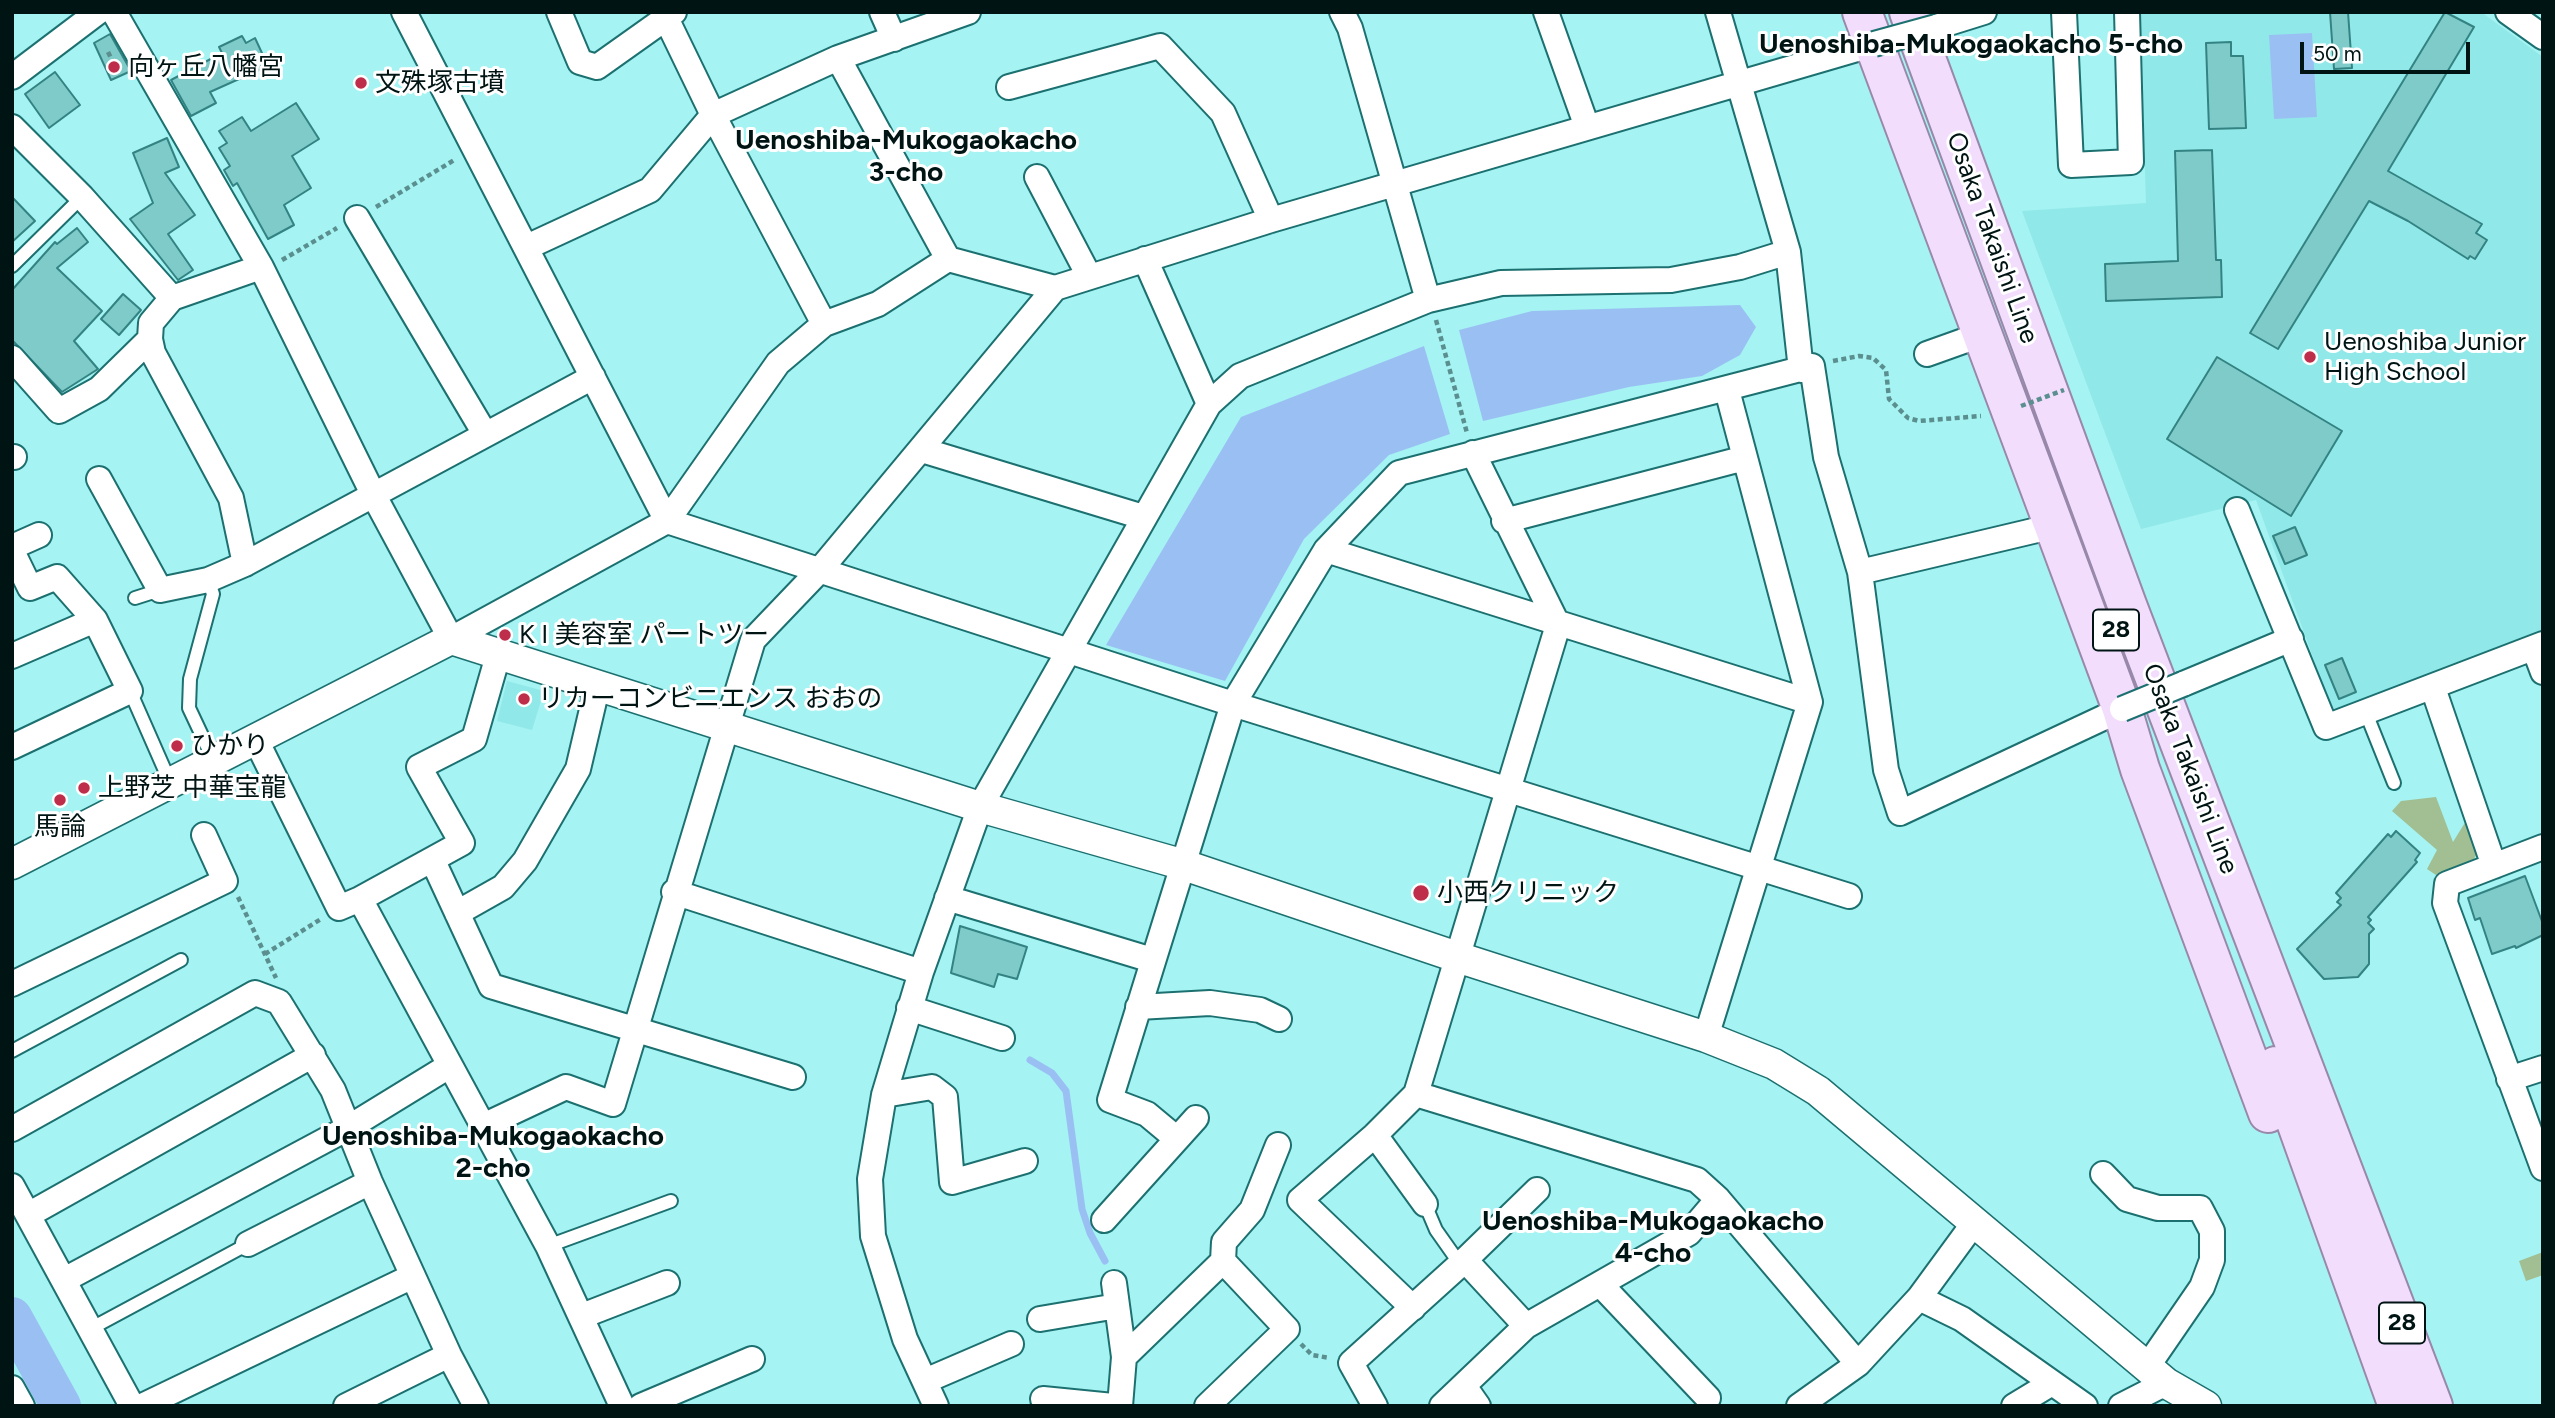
<!DOCTYPE html>
<html>
<head>
<meta charset="utf-8">
<style>
  body { margin:0 }
  #map { position:relative; width:2555px; height:1418px; overflow:hidden; background:#a5f3f2; font-family:Figtree,sans-serif }
  canvas { display:block }
  .frame { position:absolute; inset:0; border:14px solid #001414; pointer-events:none }
  .scale { position:absolute; left:2300px; top:42px; width:170px; height:32px; box-sizing:border-box; border:4px solid #001414; border-top:0; padding-left:9px; font-size:21px; line-height:24px; white-space:nowrap; color:#001414; -webkit-text-stroke:5px #fff; paint-order:stroke }
</style>
</head>
<body>
<div id="map">
<canvas width="2555" height="1418"></canvas>
<div class="frame"></div>
<div class="scale">50 m</div>
</div>
<script>
const ctx = document.querySelector('canvas').getContext('2d');
ctx.lineJoin = 'round';
function fill(path, color) { ctx.fillStyle = color; ctx.fill(path, 'evenodd'); }
const shape = rows => new Path2D(rows.map(r => 'M' + r).join(''));
function strokePath(path, color, width, dash) { ctx.strokeStyle = color; ctx.lineWidth = width; ctx.lineCap = dash ? 'butt' : 'round'; ctx.setLineDash(dash || []); ctx.stroke(path); }
function write(font, color, halo, rows, align = 'center') {
  ctx.font = font + ' Figtree,"Noto Sans JP",sans-serif'; ctx.lineWidth = 6; ctx.setLineDash([]); ctx.textBaseline = 'middle'; ctx.strokeStyle = halo; ctx.fillStyle = color; for (const [text, x, y, turn = 0] of rows) {
    ctx.save(); ctx.translate(x, y); ctx.rotate((+turn || 0) * Math.PI / 180); ctx.textAlign = isNaN(turn) ? turn : align; if (halo) ctx.strokeText(text, 0, 0); ctx.fillText(text, 0, 0); ctx.restore();
  }
}
const built = shape([
  [2140,12,2481,12,2543,57,2543,631,2340,710,2331,707,2256,500,2141,529,2022,211,2146,203],
  [507,681,544,691,532,730,497,721]
]);
const green = shape([
  [2436,797,2453,842,2466,821,2477,854,2472,862,2436,875,2427,869,2437,850,2392,811,2401,801],
  [2543,1252,2543,1275,2526,1281,2519,1261]
]);
const water = shape([
  [2312,33,2317,117,2274,119,2269,35],
  [1740,305,1756,327,1740,355,1702,376,1629,387,1483,421,1459,330,1532,311],
  [1424,346,1450,434,1389,455,1304,539,1225,681,1106,645,1241,417]
]);
const stream = shape([
  [1030,1060,1052,1073,1066,1091,1082,1209,1090,1233,1105,1261]
]);
const river = shape([
  [12,1317,61,1406]
]);
const building = shape([
  [2330,12,2348,12,2352,68,2334,69,2330,12],
  [2445,12,2474,27,2388,171,2482,224,2476,233,2487,240,2475,259,2470,256,2468,259,2408,221,2369,201,2278,349,2250,333,2445,12],
  [110,34,131,71,111,80,94,43,110,34],
  [242,36,246,43,255,38,268,66,210,92,216,103,191,116,171,80,222,53,219,47,242,36],
  [2231,42,2231,56,2243,56,2246,128,2209,129,2206,43,2231,42],
  [55,72,80,105,49,128,25,94,55,72],
  [296,103,319,139,292,156,311,188,284,205,294,225,268,239,237,183,233,186,224,170,230,166,219,148,227,143,219,131,242,117,251,131,296,103],
  [167,138,179,167,165,173,195,215,168,234,193,270,178,280,130,219,153,203,133,153,167,138],
  [2212,150,2216,260,2221,260,2222,297,2106,301,2105,264,2178,261,2175,151,2212,150],
  [12,197,35,221,12,242,12,197],
  [77,228,88,242,57,268,102,311,74,341,98,369,62,392,12,340,12,290,55,242,57,244,77,228],
  [123,294,141,310,119,335,101,319,123,294],
  [2217,357,2342,431,2291,516,2167,439,2217,357],
  [2295,527,2307,555,2285,564,2273,536,2295,527],
  [2342,658,2356,692,2339,699,2325,665,2342,658],
  [2396,831,2420,853,2415,860,2417,862,2368,917,2371,920,2368,923,2374,929,2369,934,2369,964,2358,977,2324,979,2297,949,2341,905,2337,902,2341,898,2336,893,2388,834,2391,837,2396,831],
  [2525,876,2543,924,2543,935,2516,948,2515,946,2492,954,2480,918,2475,920,2468,898,2525,876],
  [960,926,1027,947,1017,979,998,974,994,987,951,973,960,926]
]);
const path = shape([
  [108,52,114,64],
  [376,207,456,159],
  [282,260,337,228],
  [1436,320,1467,433],
  [1833,361,1859,356,1873,358,1886,370,1889,399,1908,418,1919,421,1981,416],
  [238,897,276,978],
  [265,954,321,919],
  [1301,1344,1312,1355,1330,1358]
]);
const service = shape([
  [12,266,82,197],
  [208,580,213,594,190,679,189,708,213,759],
  [135,598,160,590],
  [130,691,170,782],
  [2366,713,2394,783],
  [12,1051,181,960],
  [1425,1204,1436,1230,1460,1264],
  [548,1246,671,1201],
  [90,1329,248,1244]
]);
const minor = shape([
  [114,12,261,267,373,494,451,639,667,521,778,363,824,324,878,304,948,259],
  [404,12,667,521,1233,704,1849,896],
  [559,12,580,62,597,67,666,18],
  [674,12,666,18,713,115,824,324],
  [882,12,894,39],
  [1342,12,1350,28,1428,300],
  [1546,12,1587,127],
  [1718,12,1788,252,1801,370],
  [2064,12,2071,165,2131,162,2127,12],
  [2508,12,2543,37],
  [1936,27,1984,12],
  [838,58,948,259,1055,288,1271,220,1874,44],
  [12,77,98,12],
  [1009,87,1160,46,1223,113,1271,220],
  [12,127,82,197,172,298],
  [1037,177,1089,276],
  [357,218,485,434],
  [527,247,650,190,713,115,838,58,968,12],
  [1145,259,1209,404],
  [1927,354,1983,334],
  [12,358,59,411,99,389,150,339],
  [922,450,1143,517],
  [1473,453,1558,625,1416,1094,1697,1180,1718,1199,1858,1364],
  [12,457,14,457],
  [99,479,160,590,208,580,245,564,593,377],
  [2237,510,2326,727,2543,644],
  [1504,521,1745,458],
  [12,547,39,535],
  [1326,550,1810,702],
  [12,551,30,588,57,577,95,620],
  [245,564,231,498,153,353,150,339,151,323,172,298,261,267],
  [1860,572,2054,526],
  [2534,648,2543,672],
  [12,656,95,620,130,691,12,747],
  [2183,684,2291,639],
  [2433,688,2494,866],
  [255,738,339,908,360,899,548,1246,622,1406],
  [2543,847,2447,884,2445,903,2543,1168],
  [433,861,491,986,793,1077],
  [674,892,921,972],
  [947,898,1152,960],
  [360,899,462,843,419,767,474,739,499,652],
  [457,913,503,887,525,861,578,769,598,684],
  [12,984,225,881,204,835],
  [1138,1007,1210,1003,1260,1010,1279,1019],
  [909,1008,1002,1038],
  [1706,1037,1810,702,1727,390],
  [2509,1079,2543,1068],
  [884,1095,932,1087,945,1097,952,1182,1025,1161],
  [483,1126,566,1087,613,1104,753,640,819,571,1055,288],
  [12,1129,255,993,279,1002,333,1090,370,1182,449,1355,476,1406],
  [1375,1135,1425,1204],
  [1177,1139,1147,1114,1110,1100,1233,704,1326,550,1399,473,1812,366,1826,457,1860,572,1886,770,1900,813,2122,709],
  [2103,1174,2127,1199,2158,1208,2200,1208,2212,1231,2212,1260,2202,1287,2147,1367],
  [12,1186,132,1406],
  [28,1215,313,1055],
  [1104,1220,1196,1118],
  [248,1244,370,1182],
  [1465,1260,1537,1190],
  [1223,1261,1224,1242,1252,1210,1278,1145],
  [64,1280,348,1128,449,1066],
  [1114,1283,1124,1357],
  [1601,1285,1708,1398],
  [1919,1298,1962,1319,2085,1406],
  [1413,1308,1300,1200,1375,1135,1416,1094],
  [582,1316,667,1283],
  [1040,1319,1117,1306],
  [925,1381,1011,1344],
  [1464,1386,1478,1406],
  [12,1388,22,1406],
  [1043,1399,1113,1406],
  [142,1406,413,1276],
  [346,1406,449,1355],
  [641,1406,752,1359],
  [936,1406,905,1339,873,1236,870,1179,884,1095,921,972,980,807,1209,404,1240,376,1428,300,1501,283,1671,280,1740,267,1788,252],
  [1120,1406,1124,1357,1223,1261,1287,1329,1207,1406],
  [1375,1406,1351,1363,1465,1260,1526,1326],
  [1442,1406,1526,1326,1689,1233,1718,1199],
  [1799,1406,1858,1364,1919,1298,1974,1223],
  [2014,1406,2052,1383],
  [2121,1406,2166,1383]
]);
const tertiary = shape([
  [12,864,451,639,980,807,1181,864,1457,957,1706,1037,1774,1064,1818,1091,2166,1383,2206,1406]
]);
const primary = shape([
  [1862,12,2054,526,2122,709,2140,769,2268,1113],
  [1909,12,2127,605,2433,1406],
  [2276,1066,2398,1406]
]);
const pathBridge = shape([
  [2021,406,2064,390]
]);
const minorBridge = shape([
  [1874,44,1936,27],
  [2122,709,2183,684]
]);
const markers = [
  [114,67,7,"#be2d49"],
  [361,83,7,"#be2d49"],
  [2310,357,7,"#be2d49"],
  [505,635,7,"#be2d49"],
  [524,699,7,"#be2d49"],
  [177,746,7,"#be2d49"],
  [84,788,7,"#be2d49"],
  [60,800,7,"#be2d49"],
  [1421,893,9,"#be2d49"]
];
const shields = [
  [2116,630,46],
  [2402,1323,46]
];
const shieldNames = [
  ["28",2116,630],
  ["28",2402,1323]
];
const poiNames = [
  ["向ヶ丘八幡宮",128,67],
  ["文殊塚古墳",375,83],
  ["Uenoshiba Junior",2324,342],
  ["High School",2324,372],
  ["K I 美容室 パートツー",519,635],
  ["リカーコンビニエンス おおの",538,699],
  ["ひかり",191,746],
  ["上野芝 中華宝龍",98,788],
  ["馬論",60,827,"center"],
  ["小西クリニック",1437,893]
];
const streetNames = [
  ["Osaka Takaishi Line",1992,238,70],
  ["Osaka Takaishi Line",2190,769,69]
];
const neighbourhoodNames = [
  ["Uenoshiba-Mukogaokacho 5-cho",1971,45],
  ["Uenoshiba-Mukogaokacho",906,141],
  ["3-cho",906,173],
  ["Uenoshiba-Mukogaokacho",493,1137],
  ["2-cho",493,1169],
  ["Uenoshiba-Mukogaokacho",1653,1222],
  ["4-cho",1653,1254]
];
fill(built, '#90e9e8');
fill(green, '#a1bf92');
fill(water, '#9ac0f3');
strokePath(stream, '#9ac0f3', 7);
strokePath(river, '#9ac0f3', 40);
fill(building, '#7ecbca');
strokePath(building, '#348383', 2);
strokePath(service, '#1c7070', 16);
strokePath(minor, '#1c7070', 28);
strokePath(tertiary, '#1c7070', 33);
strokePath(primary, '#9888aa', 42);
strokePath(path, '#5b8f8f', 4.5, [5, 3.5]);
strokePath(service, '#fff', 12);
strokePath(minor, '#fff', 24);
strokePath(tertiary, '#fff', 30);
strokePath(primary, '#f2ddfc', 38);
strokePath(minorBridge, '#1c7070', 28, []);
strokePath(pathBridge, '#5b8f8f', 4.5, [5, 3.5]);
strokePath(minorBridge, '#fff', 24);
for (const [x, y, r, color] of markers) { const dot = new Path2D(); dot.arc(x, y, r, 0, 2 * Math.PI); ctx.fillStyle = color; ctx.fill(dot); strokePath(dot, '#fff', 2.5); }
for (const [x, y, w] of shields) { const box = new Path2D(); box.roundRect(x - w / 2, y - 20.5, w, 41, 5); ctx.fillStyle = '#fff'; ctx.fill(box); strokePath(box, '#001414', 2); }
write('bold 24px', '#001414', null, shieldNames);
write('26px', '#001414', '#fff', poiNames, 'left');
write('26px', '#001414', '#fff', streetNames);
write('bold 28px', '#001414', '#fff', neighbourhoodNames);
</script>
</body>
</html>
